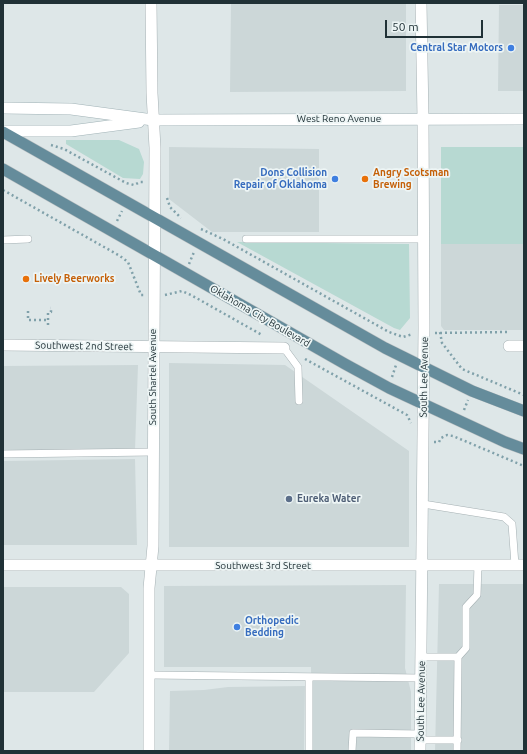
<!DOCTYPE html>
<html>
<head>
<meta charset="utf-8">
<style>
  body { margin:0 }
  #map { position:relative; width:527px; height:754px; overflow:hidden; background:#dee7e8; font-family:Ubuntu,sans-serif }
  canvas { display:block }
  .frame { position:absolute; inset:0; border:4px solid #203136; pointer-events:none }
  .scale { position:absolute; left:385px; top:20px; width:98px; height:18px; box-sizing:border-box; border:2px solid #203136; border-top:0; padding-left:5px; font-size:12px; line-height:14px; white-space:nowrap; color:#203136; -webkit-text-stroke:3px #edf5f5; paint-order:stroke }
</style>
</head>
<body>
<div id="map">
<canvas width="527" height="754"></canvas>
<div class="frame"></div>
<div class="scale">50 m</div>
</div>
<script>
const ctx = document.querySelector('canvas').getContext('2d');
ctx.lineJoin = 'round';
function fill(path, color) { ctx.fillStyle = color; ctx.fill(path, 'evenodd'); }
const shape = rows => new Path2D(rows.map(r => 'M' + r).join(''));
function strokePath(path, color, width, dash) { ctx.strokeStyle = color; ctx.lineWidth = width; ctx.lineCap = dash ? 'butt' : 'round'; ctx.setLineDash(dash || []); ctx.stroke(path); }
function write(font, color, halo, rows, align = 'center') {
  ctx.font = font + ' Ubuntu,sans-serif'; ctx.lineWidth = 3.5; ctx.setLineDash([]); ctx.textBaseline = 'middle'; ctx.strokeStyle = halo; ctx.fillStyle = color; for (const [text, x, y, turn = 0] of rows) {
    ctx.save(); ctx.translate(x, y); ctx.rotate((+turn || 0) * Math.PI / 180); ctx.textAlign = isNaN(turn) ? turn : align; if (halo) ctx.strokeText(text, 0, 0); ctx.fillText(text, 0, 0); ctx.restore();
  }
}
const built = shape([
  [231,4,406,4,406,91,230,92],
  [499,5,524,5,524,91,498,91],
  [169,147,319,149,319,232,212,232,169,199],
  [441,244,524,244,524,330,444,330,441,326],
  [169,363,285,365,409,451,409,547,169,547],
  [138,365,135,450,3,451,3,366],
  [135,459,137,545,3,545,3,461],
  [439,584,524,584,524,751,435,751],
  [406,585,405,668,411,692,411,751,312,751,311,667,164,667,164,586],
  [3,587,121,587,129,594,129,653,94,692,3,692],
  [305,686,304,751,169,751,170,691,204,690,228,687]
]);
const green = shape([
  [66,140,119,140,139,149,144,162,143,174,140,179,123,178,66,144],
  [441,147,524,147,524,244,441,244],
  [237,242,409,244,410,318,400,330,394,328]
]);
const path = shape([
  [51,145,64,149,126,183,134,185,140,182,143,182],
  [3,190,120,256,128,262,141,295,144,295],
  [167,198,170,207,181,218],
  [117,221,122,211],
  [201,229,223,239,389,332,403,337,413,334],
  [189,264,194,252],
  [165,295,182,291,191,295,262,335],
  [28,311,28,320,48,320],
  [48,325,48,313,51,312,51,308,50,308],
  [440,332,442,343,462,369,524,395],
  [435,333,509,332],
  [305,359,407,415,411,423],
  [392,377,396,365],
  [464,410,468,400],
  [434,442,439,442,441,438,447,435,453,436,524,466]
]);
const service = shape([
  [246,239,423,239],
  [3,240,28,239],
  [284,348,298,367,299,401],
  [3,454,153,452],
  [423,504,504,517,512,524,515,565],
  [421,657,458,657,466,648,466,607,477,595,478,565],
  [149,675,421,678],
  [420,740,458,740],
  [309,751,309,677],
  [352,751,353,733,420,734],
  [457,751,458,657]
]);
const minor = shape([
  [3,345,284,348],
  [420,751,424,328,423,119]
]);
const tertiary = shape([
  [421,3,423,119],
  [509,346,524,346],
  [3,565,524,565],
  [149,751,149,588,153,546,155,148,152,93,151,3]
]);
const secondary = shape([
  [3,108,71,109,153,120,524,119],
  [3,131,71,131,139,122]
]);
const primary = shape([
  [3,132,385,348,472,391,524,411],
  [3,169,345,364,389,388,505,442,524,449]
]);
const markers = [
  [511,48,4,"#3f7fe0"],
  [335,179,4,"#3f7fe0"],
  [365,179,4,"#e8710a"],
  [26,279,4,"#e8710a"],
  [289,499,4,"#5c6f8a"],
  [237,627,4,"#3f7fe0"]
];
const shopNames = [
  ["Central Star Motors",503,48],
  ["Dons Collision",327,173],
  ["Repair of Oklahoma",327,185],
  ["Orthopedic",245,621,"left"],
  ["Bedding",245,633,"left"]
];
const streetNames = [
  ["West Reno Avenue",339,119],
  ["Oklahoma City Boulevard",260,316,30],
  ["Southwest 2nd Street",84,346,1],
  ["South Shartel Avenue",153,377,-90],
  ["South Lee Avenue",424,377,-89],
  ["Southwest 3rd Street",263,566],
  ["South Lee Avenue",421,701,-89]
];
const foodNames = [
  ["Angry Scotsman",373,173],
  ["Brewing",373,185],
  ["Lively Beerworks",34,279]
];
const serviceNames = [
  ["Eureka Water",297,499]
];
fill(built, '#ccd7d8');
fill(green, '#b7d9d2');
strokePath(service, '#a5b0b3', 8);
strokePath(minor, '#a5b0b3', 12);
strokePath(tertiary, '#a5b0b3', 12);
strokePath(secondary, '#a0b2b6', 12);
strokePath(primary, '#bcc1c3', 12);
strokePath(path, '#80a1aa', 2.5, [2, 3]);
strokePath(service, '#fff', 7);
strokePath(minor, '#fff', 11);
strokePath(tertiary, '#fff', 11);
strokePath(secondary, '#fff', 11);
strokePath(primary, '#658c9b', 11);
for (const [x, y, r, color] of markers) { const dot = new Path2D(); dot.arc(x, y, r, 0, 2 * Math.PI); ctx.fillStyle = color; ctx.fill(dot); strokePath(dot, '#edf5f5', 1.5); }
write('bold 10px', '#366cbe', '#edf5f5', shopNames, 'right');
write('10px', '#203136', '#edf5f5', streetNames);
write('bold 10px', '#c56008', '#edf5f5', foodNames, 'left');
write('bold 10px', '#4e5e75', '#edf5f5', serviceNames, 'left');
</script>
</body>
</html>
